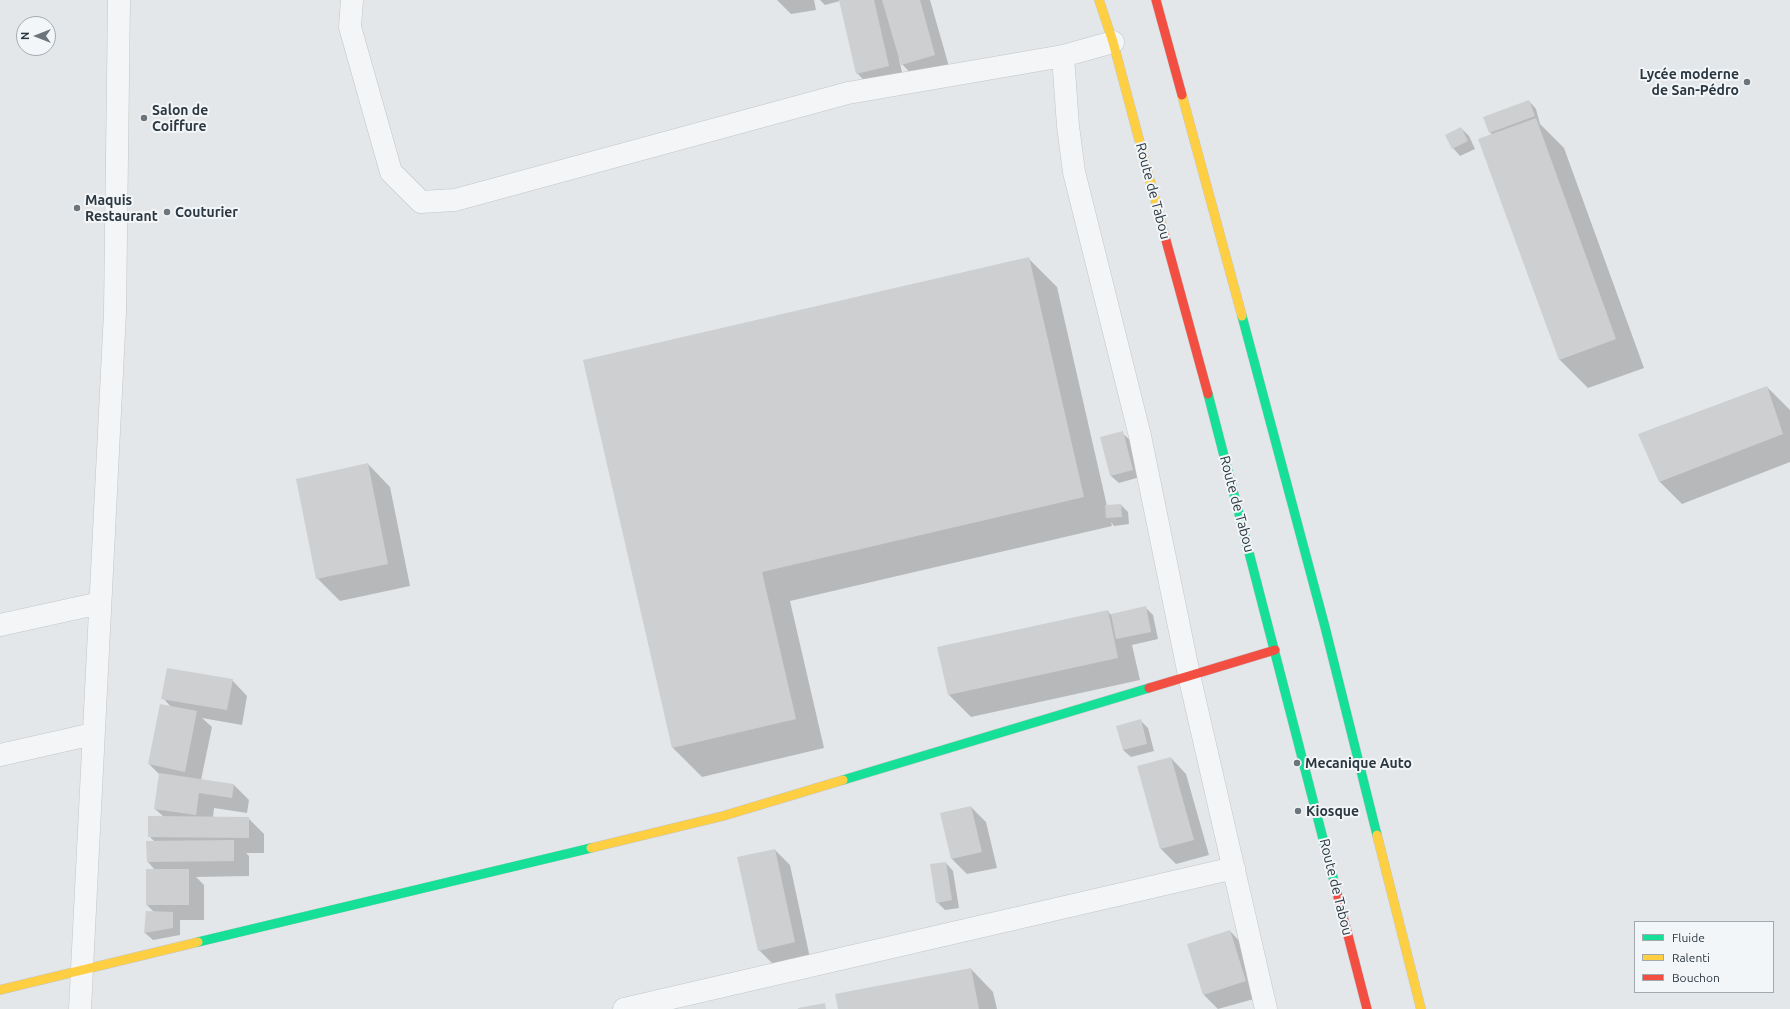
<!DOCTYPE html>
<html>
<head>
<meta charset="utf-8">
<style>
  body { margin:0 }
  #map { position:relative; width:1790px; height:1009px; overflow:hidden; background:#e4e7e9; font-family:Ubuntu,sans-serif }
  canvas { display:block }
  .legend { position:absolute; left:1634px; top:921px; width:140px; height:72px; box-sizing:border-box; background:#f3f6f8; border:1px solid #a3aaaf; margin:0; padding:5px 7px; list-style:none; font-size:12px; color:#2c3841 }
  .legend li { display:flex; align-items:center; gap:8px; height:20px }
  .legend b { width:20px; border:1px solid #a3aaaf }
  .north { position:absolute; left:16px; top:16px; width:40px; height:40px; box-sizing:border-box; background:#f3f6f8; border:1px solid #a3aaaf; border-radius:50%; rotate:270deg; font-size:11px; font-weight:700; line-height:16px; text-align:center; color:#2c3841 }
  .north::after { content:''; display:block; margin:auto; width:14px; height:18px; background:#6c757c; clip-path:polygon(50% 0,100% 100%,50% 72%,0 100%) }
</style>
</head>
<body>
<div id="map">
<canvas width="1790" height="1009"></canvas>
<ul class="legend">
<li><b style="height:5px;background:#16e098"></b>Fluide</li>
<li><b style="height:5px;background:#ffcf43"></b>Ralenti</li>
<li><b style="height:5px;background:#f24e42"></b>Bouchon</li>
</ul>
<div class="north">N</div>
</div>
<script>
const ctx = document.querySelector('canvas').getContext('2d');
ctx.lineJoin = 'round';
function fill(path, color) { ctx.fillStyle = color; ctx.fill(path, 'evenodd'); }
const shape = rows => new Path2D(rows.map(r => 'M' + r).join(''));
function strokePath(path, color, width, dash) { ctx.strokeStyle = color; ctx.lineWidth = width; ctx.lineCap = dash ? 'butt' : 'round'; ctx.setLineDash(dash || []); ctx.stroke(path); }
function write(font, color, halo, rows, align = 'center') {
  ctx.font = font + ' Ubuntu,sans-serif'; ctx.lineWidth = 4; ctx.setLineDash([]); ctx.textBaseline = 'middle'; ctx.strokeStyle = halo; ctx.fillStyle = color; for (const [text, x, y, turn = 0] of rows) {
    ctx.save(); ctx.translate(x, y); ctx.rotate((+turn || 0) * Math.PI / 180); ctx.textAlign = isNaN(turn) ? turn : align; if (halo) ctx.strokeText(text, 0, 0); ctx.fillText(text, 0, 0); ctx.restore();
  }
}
const shadow = shape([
  [777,0,814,0,816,10,791,14],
  [820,0,930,0,950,70,917,80,902,64,901,59,899,59,904,81,872,89,857,73,840,1,825,5],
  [1529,101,1536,109,1540,124,1564,148,1644,368,1588,388,1560,360,1492,135,1490,132],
  [1461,128,1469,136,1475,149,1460,156,1453,148],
  [1028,258,1057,287,1107,506,1121,505,1128,512,1129,524,1114,526,1111,522,1112,526,790,601,824,748,702,777,673,748,584,361],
  [1767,387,1790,410,1790,462,1682,504,1659,481],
  [1122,433,1130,440,1140,477,1119,483,1111,476],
  [368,464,390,487,410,586,340,601,317,578],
  [1145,607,1153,615,1158,639,1132,645,1140,680,971,717,948,694,1108,611,1111,615],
  [232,680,247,696,242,725,202,718,212,727,201,780,234,785,249,800,247,813,214,808,213,818,248,818,264,834,264,853,246,853,249,856,249,876,196,877,204,885,204,920,180,920,180,935,153,940,145,933,147,912,154,912,147,905,147,870,155,870,148,862,147,842,155,842,149,836,164,817,155,809,160,775,149,764,171,707,163,698],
  [1140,720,1148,728,1154,751,1131,757,1123,750],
  [1171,758,1186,774,1209,855,1176,864,1161,849,1138,767],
  [971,807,986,822,997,868,967,874,952,859,941,814],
  [775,850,790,865,810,958,774,965,759,950],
  [946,863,953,871,959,908,945,910,937,902],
  [1230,931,1245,947,1261,997,1218,1009,1204,995],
  [971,969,993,992,997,1009,839,1009]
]);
const building = shape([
  [839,0,874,0,889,66,856,74],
  [882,0,920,0,935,55,901,65],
  [1529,100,1535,116,1489,133,1483,117],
  [1536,118,1616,339,1559,360,1478,139],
  [1461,127,1468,141,1452,149,1445,135],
  [1029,257,1084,497,762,572,796,719,672,748,583,360],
  [1767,386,1783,434,1659,482,1638,434],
  [1123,431,1133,470,1110,476,1100,437],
  [368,463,388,564,316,579,296,479],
  [1121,504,1122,517,1106,518,1105,505],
  [1146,606,1151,632,1116,639,1111,614],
  [1108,610,1118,658,948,695,937,647],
  [167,668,233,679,227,710,161,699],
  [160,704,197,711,185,772,148,764],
  [1141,719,1147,744,1123,750,1116,726],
  [1171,757,1194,840,1160,849,1137,766],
  [159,773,234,784,232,798,199,793,196,815,154,809],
  [971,806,982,852,951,859,940,813],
  [148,816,249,817,249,838,148,837],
  [234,840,234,861,147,862,146,841],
  [775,849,795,942,758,951,737,857],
  [946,862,952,900,936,903,930,864],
  [146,869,189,869,189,905,146,905],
  [146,911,173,912,173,928,144,933],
  [1230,930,1246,981,1203,995,1187,944],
  [971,968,979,1009,838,1009,835,994],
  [825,1003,826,1009,798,1009,798,1008]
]);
const street = shape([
  [352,0,350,27,391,172,421,202,455,200,848,93,1063,56,1113,42],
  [1063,56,1068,126,1074,172,1140,436,1189,675,1266,1009],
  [0,625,100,603],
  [0,755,93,734],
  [80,1009,115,312,119,0],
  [624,1009,1234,868]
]);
const fast = shape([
  [1242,316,1325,627,1377,835],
  [1208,394,1336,889],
  [843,780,1149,688],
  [198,942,591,848]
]);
const slow = shape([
  [1099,0,1113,42,1164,233],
  [1182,95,1242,316],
  [1377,835,1421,1009],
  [591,848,723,816,843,780],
  [0,990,198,942]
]);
const jam = shape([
  [1156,0,1182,95],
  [1164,233,1208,394],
  [1149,688,1275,650],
  [1336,889,1367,1009]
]);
const markers = [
  [1747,82,4,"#6c757c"],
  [144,118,4,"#6c757c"],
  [77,208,4,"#6c757c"],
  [167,212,4,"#6c757c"],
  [1297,763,4,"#6c757c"],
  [1298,811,4,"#6c757c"]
];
const poiNames = [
  ["Lycée moderne",1739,74,"right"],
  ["de San-Pédro",1739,90,"right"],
  ["Salon de",152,110],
  ["Coiffure",152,126],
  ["Maquis",85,200],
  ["Restaurant",85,216],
  ["Couturier",175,212],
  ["Mecanique Auto",1305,763],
  ["Kiosque",1306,811]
];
const streetNames = [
  ["Route de Tabou",1153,191,75],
  ["Route de Tabou",1237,504,75],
  ["Route de Tabou",1336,887,76]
];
fill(shadow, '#0003');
fill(building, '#cdcfd1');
strokePath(street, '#c2c5c7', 23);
strokePath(fast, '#c2c5c7', 10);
strokePath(slow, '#c2c5c7', 10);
strokePath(jam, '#c2c5c7', 10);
strokePath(street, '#f4f5f6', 22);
strokePath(fast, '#16e098', 9);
strokePath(slow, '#ffcf43', 9);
strokePath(jam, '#f24e42', 9);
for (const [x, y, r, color] of markers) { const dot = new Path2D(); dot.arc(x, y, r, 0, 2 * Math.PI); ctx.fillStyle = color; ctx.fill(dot); strokePath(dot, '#f3f6f8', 1.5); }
write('bold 14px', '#2c3841', '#f3f6f8', poiNames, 'left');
write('14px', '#2c3841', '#f3f6f8', streetNames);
</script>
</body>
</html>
